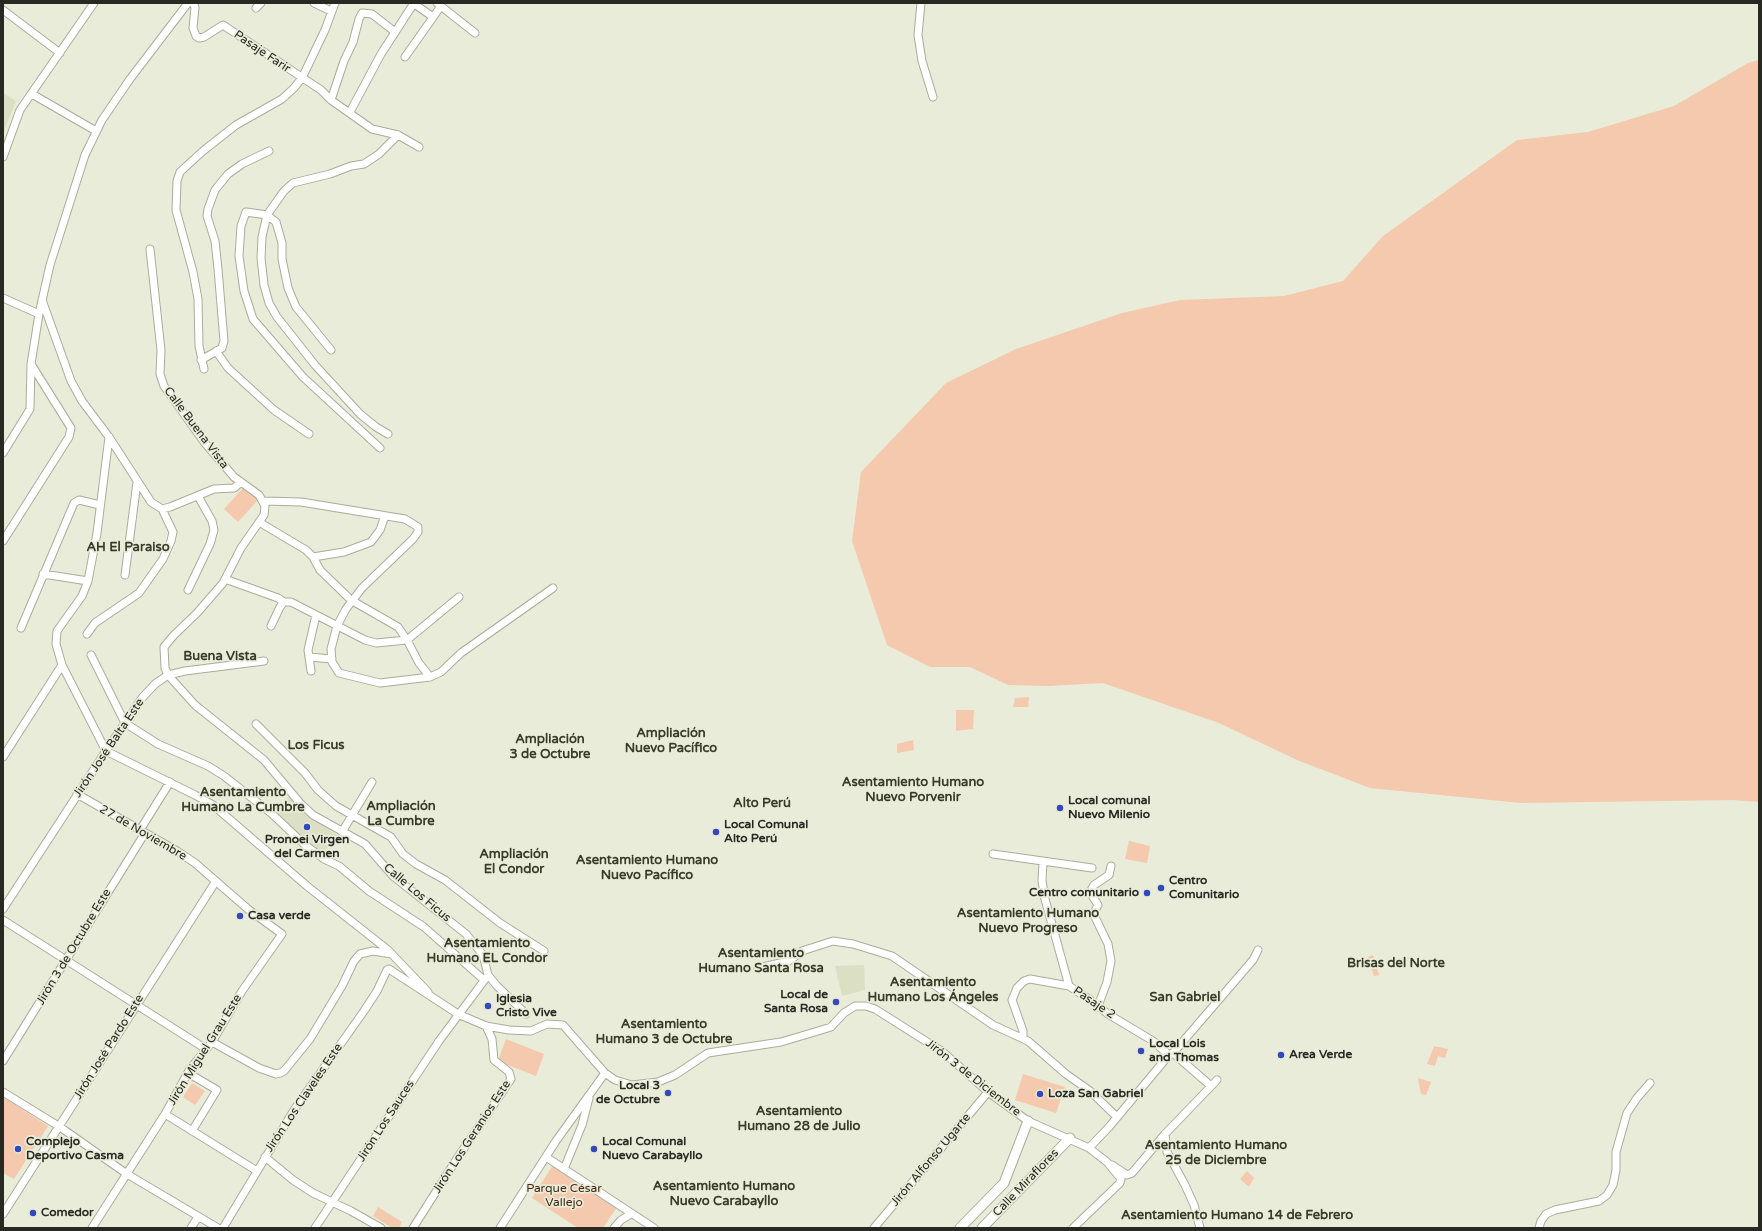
<!DOCTYPE html>
<html>
<head>
<meta charset="utf-8">
<style>
  body { margin:0 }
  #map { position:relative; width:1762px; height:1231px; overflow:hidden; background:#e8ecd8; font-family:"Varela Round",sans-serif }
  canvas { display:block }
  .frame { position:absolute; inset:0; border:4px solid #282922; pointer-events:none }
</style>
</head>
<body>
<div id="map">
<canvas width="1762" height="1231"></canvas>
<div class="frame"></div>
</div>
<script>
const ctx = document.querySelector('canvas').getContext('2d');
ctx.lineJoin = 'round';
function fill(path, color) { ctx.fillStyle = color; ctx.fill(path, 'evenodd'); }
const shape = rows => new Path2D(rows.map(r => 'M' + r).join(''));
function strokePath(path, color, width, dash) { ctx.strokeStyle = color; ctx.lineWidth = width; ctx.lineCap = dash ? 'butt' : 'round'; ctx.setLineDash(dash || []); ctx.stroke(path); }
function write(font, color, halo, rows, align = 'center') {
  ctx.font = font + ' "Varela Round",sans-serif'; ctx.lineWidth = 3.5; ctx.setLineDash([]); ctx.textBaseline = 'middle'; ctx.strokeStyle = halo; ctx.fillStyle = color; for (const [text, x, y, turn = 0] of rows) {
    ctx.save(); ctx.translate(x, y); ctx.rotate((+turn || 0) * Math.PI / 180); ctx.textAlign = isNaN(turn) ? turn : align; if (halo) ctx.strokeText(text, 0, 0); ctx.fillText(text, 0, 0); ctx.restore();
  }
}
const built = shape([
  [3,93,16,101,3,134],
  [290,795,313,818,337,835,322,855,307,844,275,813],
  [864,965,865,990,842,996,835,966]
]);
const green = shape([
  [1759,60,1759,802,1732,800,1521,803,1370,788,1297,760,1219,723,1103,683,1049,686,1008,685,970,667,930,667,887,645,852,541,861,472,946,383,1016,349,1122,313,1180,300,1284,296,1343,281,1383,236,1517,140,1588,132,1674,106,1748,63],
  [244,487,258,500,238,522,224,509],
  [1029,697,1028,707,1013,707,1015,698],
  [956,710,974,710,973,729,956,731],
  [913,740,914,750,897,753,897,744],
  [1129,841,1150,846,1147,863,1125,859],
  [1373,955,1379,975,1374,976,1368,957],
  [506,1039,544,1054,536,1076,498,1061],
  [1434,1046,1448,1049,1445,1058,1438,1056,1435,1066,1427,1064],
  [1023,1074,1065,1087,1056,1113,1015,1100],
  [1418,1078,1431,1082,1426,1095,1421,1094],
  [192,1083,205,1091,195,1105,183,1097],
  [3,1097,48,1126,14,1179,3,1173],
  [553,1165,617,1207,603,1228,578,1228,532,1198],
  [1247,1171,1254,1178,1249,1187,1240,1179],
  [378,1207,402,1222,399,1228,392,1228,373,1216]
]);
const minor = shape([
  [193,3,195,7,193,28,196,36,199,38,204,37,223,25,321,90,331,100,372,129,398,135,419,147],
  [314,3,331,11],
  [413,3,433,17],
  [437,3,475,33],
  [921,3,918,35,922,61,933,97],
  [256,8,261,3],
  [3,10,60,53],
  [405,57,441,6],
  [32,94,96,131],
  [331,100,344,61,353,42,359,19,362,13,372,14,395,32],
  [350,112,381,54,414,3],
  [3,157,20,110,94,3],
  [150,249,161,350,160,374,164,386,204,442,234,477,259,495,265,506,264,515,241,548,223,583,197,613,174,635,164,647,165,668,168,675,195,705,264,760,300,803,313,815,365,844,393,876,466,934,483,955,488,975,497,986,526,1014],
  [3,298,39,314],
  [42,300,71,381,82,401,109,437,151,502,162,509,170,507,214,489,234,488,241,482],
  [331,350,296,307,288,288,282,259,282,243,276,222,267,215,246,212,241,226,239,256,244,291,253,319,303,377,380,448],
  [216,351,228,368,274,410,309,434],
  [201,360,222,348,224,341,218,269,215,241,207,216,208,209,215,190,228,174,242,164,269,151],
  [204,369,199,346,198,299,193,272,176,210,177,181,180,172,203,151,236,125,282,99,294,88,302,78,325,30,335,3],
  [388,434,376,427,360,414,315,365,277,317,269,303,264,285,261,258,262,237,267,215,284,191,293,183,330,174,351,166,364,164,379,154,398,135],
  [109,437,97,533,88,581,82,596,57,631,56,644,62,665,106,751,195,795,213,805,307,886,388,950,428,992],
  [3,453,30,409,31,364,39,314,50,265,85,155,102,120,130,79,188,3],
  [264,501,301,502,405,519,418,527,418,532,413,539,362,588,346,609,337,626,331,649,332,662,339,673,380,683,430,677,441,672,461,653,553,588],
  [259,522,306,550,313,557,320,570,351,600,398,627,407,640,459,597],
  [3,541,69,437,71,428,31,364],
  [313,557,344,552,371,542,380,530,385,516],
  [43,574,88,581],
  [125,575,137,482],
  [225,579,278,598,284,602],
  [188,590,210,544,214,530,212,521,198,496],
  [271,626,280,607,284,602,291,602,365,640,376,643,407,640,419,663,430,677],
  [21,628,74,503,79,500,100,505],
  [87,634,95,623,139,593,163,559,171,541,173,532,162,509],
  [91,655,125,723,158,744,208,766,224,776,271,813,305,845,324,859,339,866,369,891,424,927,484,980],
  [309,657,332,659],
  [311,671,308,650,316,615],
  [256,724,305,773,318,790,336,806,391,837,403,854,416,864,445,880,500,923,544,951],
  [3,757,62,665],
  [77,794,177,851,195,863,249,910,282,934,242,991,212,1042,190,1069,165,1114,92,1228],
  [140,830,170,782],
  [342,832,372,782],
  [993,854,1092,868],
  [1043,862,1042,881,1045,899,1069,986],
  [3,909,106,751,142,698,155,684,168,675,185,671,264,661],
  [3,920,206,1049],
  [758,968,789,961,802,951,833,941,853,944,892,956,993,1025,1028,1041,1066,1074,1090,1091,1117,1117],
  [1098,1006,1107,982,1111,961,1108,944,1095,917,1095,911,1098,905,1090,892,1094,885,1109,875,1111,866],
  [1023,1038,1023,1031,1012,1000,1017,988,1024,981,1030,979,1069,986,1089,999,1108,1014,1153,1041,1169,1055],
  [212,1042,259,1068,276,1074,280,1073,284,1071,310,1039,342,986,354,961,360,954,373,951,392,954],
  [1173,1053,1211,1086],
  [3,1061,145,833],
  [188,1073,217,1090,192,1131],
  [3,1092,60,1127,127,1174,218,1228],
  [165,1114,257,1171],
  [1165,1134,1167,1152,1185,1185,1194,1205,1200,1228],
  [1089,1148,1109,1127,1169,1055,1173,1053,1253,960,1258,950],
  [265,1157,293,1180,313,1193,351,1211,381,1228],
  [546,1157,654,1228],
  [1112,1165,1127,1175,1132,1173,1165,1134,1217,1080],
  [564,1169,582,1125,589,1098],
  [3,1214,216,881],
  [191,1228,198,1217],
  [223,1228,294,1110,364,1011,377,991,387,970,389,969,458,1014,486,1026,509,1030,531,1031,547,1024,563,1025,605,1073,615,1080,632,1085,658,1082,675,1075,708,1053,781,1042,818,1031,831,1027,844,1013,855,1006,866,1006,875,1009,943,1052,988,1092,1028,1121,1089,1148,1107,1162,1121,1179,1120,1183,1073,1228],
  [315,1228,439,1041,486,978],
  [413,1228,458,1157,511,1079,509,1072,494,1060,492,1039,486,1026],
  [500,1228,556,1141,605,1073],
  [614,1228,621,1220,631,1214],
  [874,1228,988,1092],
  [1539,1228,1541,1221,1546,1214,1555,1210,1599,1201,1607,1195,1613,1185,1616,1170,1616,1152,1627,1113,1637,1098,1650,1083]
]);
const tertiary = shape([
  [960,1228,1004,1183,1028,1121],
  [982,1228,1070,1138]
]);
const markers = [
  [1060,808,4,"#3349bb"],
  [307,827,4,"#3349bb"],
  [716,832,4,"#3349bb"],
  [1161,888,4,"#3349bb"],
  [1147,893,4,"#3349bb"],
  [240,916,4,"#3349bb"],
  [836,1002,4,"#3349bb"],
  [488,1006,4,"#3349bb"],
  [1141,1051,4,"#3349bb"],
  [1281,1055,4,"#3349bb"],
  [668,1093,4,"#3349bb"],
  [1040,1094,4,"#3349bb"],
  [18,1149,4,"#3349bb"],
  [594,1149,4,"#3349bb"],
  [33,1213,4,"#3349bb"]
];
const streetNames = [
  ["Pasaje Farir",262,52,34],
  ["Calle Buena Vista",196,428,53],
  ["Jirón José Balta Este",109,748,-56],
  ["27 de Noviembre",143,833,30],
  ["Calle Los Ficus",417,893,40],
  ["Jirón 3 de Octubre Este",74,947,-59],
  ["Pasaje 2",1094,1003,34],
  ["Jirón José Pardo Este",109,1047,-58],
  ["Jirón Miguel Grau Este",205,1050,-58],
  ["Jirón 3 de Diciembre",973,1078,38],
  ["Jirón Los Claveles Este",304,1098,-56],
  ["Jirón Los Sauces",386,1121,-57],
  ["Jirón Los Geranios Este",472,1137,-57],
  ["Jirón Alfonso Ugarte",931,1160,-50],
  ["Calle Miraflores",1026,1183,-46]
];
const poiNames = [
  ["Local comunal",1068,801],
  ["Nuevo Milenio",1068,815],
  ["Local Comunal",724,825],
  ["Alto Perú",724,839],
  ["Pronoei Virgen",307,840,"center"],
  ["del Carmen",307,854,"center"],
  ["Centro",1169,881],
  ["Comunitario",1169,895],
  ["Centro comunitario",1139,893,"right"],
  ["Casa verde",248,916],
  ["Local de",828,995,"right"],
  ["Santa Rosa",828,1009,"right"],
  ["Iglesia",496,999],
  ["Cristo Vive",496,1013],
  ["Local Lois",1149,1044],
  ["and Thomas",1149,1058],
  ["Area Verde",1289,1055],
  ["Local 3",660,1086,"right"],
  ["de Octubre",660,1100,"right"],
  ["Loza San Gabriel",1048,1094],
  ["Complejo",26,1142],
  ["Deportivo Casma",26,1156],
  ["Local Comunal",602,1142],
  ["Nuevo Carabayllo",602,1156],
  ["Comedor",41,1213]
];
const parkNames = [
  ["Parque César",564,1189],
  ["Vallejo",564,1203]
];
const neighbourhoodNames = [
  ["AH El Paraiso",128,548],
  ["Buena Vista",220,657],
  ["Ampliación",671,734],
  ["Nuevo Pacífico",671,749],
  ["Ampliación",550,740],
  ["3 de Octubre",550,755],
  ["Los Ficus",316,746],
  ["Asentamiento Humano",913,783],
  ["Nuevo Porvenir",913,798],
  ["Asentamiento",243,793],
  ["Humano La Cumbre",243,808],
  ["Alto Perú",762,804],
  ["Ampliación",401,807],
  ["La Cumbre",401,822],
  ["Ampliación",514,855],
  ["El Condor",514,870],
  ["Asentamiento Humano",647,861],
  ["Nuevo Pacífico",647,876],
  ["Asentamiento Humano",1028,914],
  ["Nuevo Progreso",1028,929],
  ["Asentamiento",487,944],
  ["Humano EL Condor",487,959],
  ["Asentamiento",761,954],
  ["Humano Santa Rosa",761,969],
  ["Brisas del Norte",1396,964],
  ["Asentamiento",933,983],
  ["Humano Los Ángeles",933,998],
  ["San Gabriel",1185,998],
  ["Asentamiento",664,1025],
  ["Humano 3 de Octubre",664,1040],
  ["Asentamiento",799,1112],
  ["Humano 28 de Julio",799,1127],
  ["Asentamiento Humano",1216,1146],
  ["25 de Diciembre",1216,1161],
  ["Asentamiento Humano",724,1187],
  ["Nuevo Carabayllo",724,1202],
  ["Asentamiento Humano 14 de Febrero",1237,1216]
];
fill(built, '#dbe0c5');
fill(green, '#f5c9ad');
strokePath(minor, '#a9ad9a', 9);
strokePath(tertiary, '#a9ad9a', 11);
strokePath(minor, '#fff', 7);
strokePath(tertiary, '#fff', 9);
for (const [x, y, r, color] of markers) { const dot = new Path2D(); dot.arc(x, y, r, 0, 2 * Math.PI); ctx.fillStyle = color; ctx.fill(dot); strokePath(dot, '#e8ecd8', 1.5); }
write('12px', '#282922', '#e8ecd8', streetNames);
write('bold 12px', '#282922', '#e8ecd8', poiNames, 'left');
write('12px', '#462712', '#e8ecd8', parkNames);
write('bold 13px', '#383a2a', '#e8ecd8', neighbourhoodNames);
</script>
</body>
</html>
